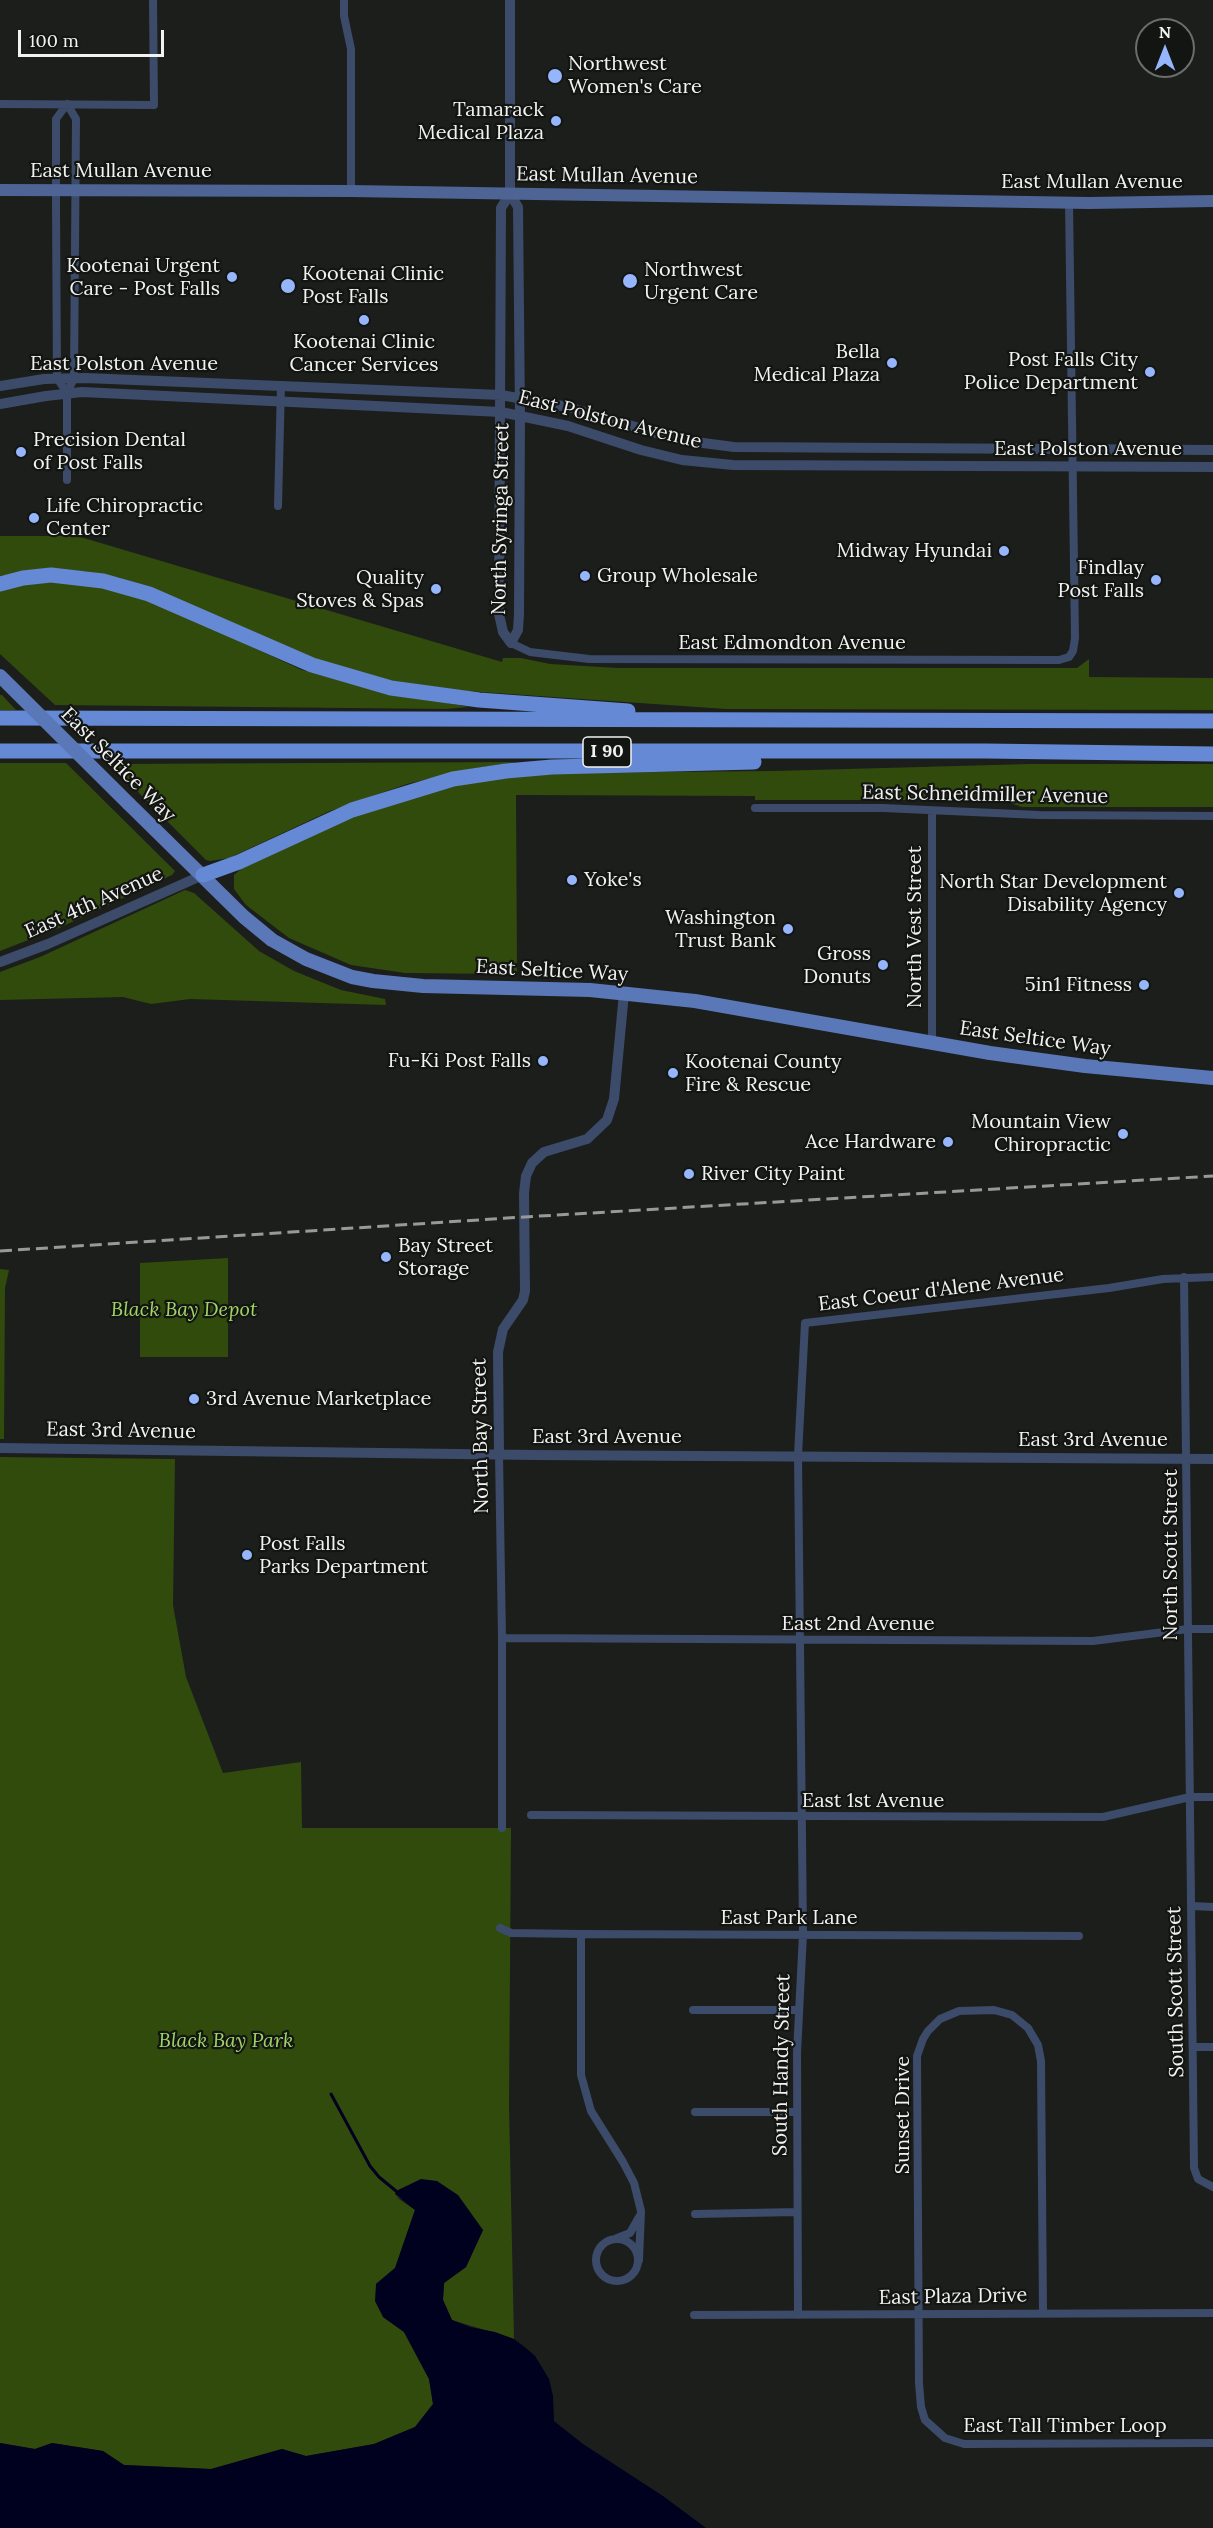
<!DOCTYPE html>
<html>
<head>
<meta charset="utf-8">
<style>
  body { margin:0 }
  #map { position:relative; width:1213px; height:2528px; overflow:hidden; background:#1c1e1b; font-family:Lora,serif }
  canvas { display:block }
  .north { position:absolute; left:1135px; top:18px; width:60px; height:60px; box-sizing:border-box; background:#131512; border:2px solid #6c6e6b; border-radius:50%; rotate:0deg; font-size:16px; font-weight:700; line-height:24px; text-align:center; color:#f2f3f1 }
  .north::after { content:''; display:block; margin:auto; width:21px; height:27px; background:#95b6fd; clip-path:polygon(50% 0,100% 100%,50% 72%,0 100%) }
  .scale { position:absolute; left:18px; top:30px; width:146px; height:27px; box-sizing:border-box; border:3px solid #f2f3f1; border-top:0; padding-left:8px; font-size:18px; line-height:21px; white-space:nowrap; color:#f2f3f1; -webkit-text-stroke:4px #131512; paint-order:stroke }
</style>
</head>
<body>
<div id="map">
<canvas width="1213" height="2528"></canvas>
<div class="north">N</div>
<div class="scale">100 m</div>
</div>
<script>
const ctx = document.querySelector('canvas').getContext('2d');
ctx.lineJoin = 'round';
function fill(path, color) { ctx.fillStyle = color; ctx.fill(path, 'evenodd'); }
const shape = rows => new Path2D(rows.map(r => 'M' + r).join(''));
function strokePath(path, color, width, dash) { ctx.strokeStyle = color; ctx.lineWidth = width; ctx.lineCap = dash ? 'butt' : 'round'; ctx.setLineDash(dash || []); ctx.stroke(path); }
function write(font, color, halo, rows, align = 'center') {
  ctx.font = font + ' Lora,serif'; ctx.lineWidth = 4.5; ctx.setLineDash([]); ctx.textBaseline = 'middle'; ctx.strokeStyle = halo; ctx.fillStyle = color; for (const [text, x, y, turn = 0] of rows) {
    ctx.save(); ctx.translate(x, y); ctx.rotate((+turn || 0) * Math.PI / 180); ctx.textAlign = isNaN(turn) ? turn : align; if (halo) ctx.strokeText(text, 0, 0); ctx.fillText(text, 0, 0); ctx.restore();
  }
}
const green = shape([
  [0,536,77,536,502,662,503,658,521,658,550,664,618,668,1077,668,1089,659,1089,677,1213,678,1213,710,726,709,452,690,380,679,313,659,120,578,91,572,67,570,38,571,0,576],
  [56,582,105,587,160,605,302,670,362,687,469,707,446,709,55,705,0,654,0,589,26,584],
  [0,695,2,695,16,710,0,710],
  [516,762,470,769,407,784,330,811,229,858,210,861,206,860,110,764],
  [0,763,66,763,175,871,172,875,59,928,0,951],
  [1030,764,1213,764,1213,807,1022,807,1001,800,755,800,755,796,516,795,517,972,506,974,405,973,351,965,289,938,246,905,234,889,234,875,241,869,374,806,425,792,481,781,549,773,774,771],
  [185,890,194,893,259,951,294,971,341,990,385,999,386,1005,190,999,151,1004,123,997,0,1000,0,972,40,957],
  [228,1258,228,1357,140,1357,140,1263],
  [0,1269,9,1270,5,1288,4,1439,0,1439],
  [0,1457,175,1459,173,1605,186,1677,223,1773,301,1762,302,1828,511,1828,509,2105,514,2339,452,2320,443,2300,444,2283,466,2267,483,2230,396,2197,415,2210,395,2268,376,2284,383,2317,404,2332,429,2379,433,2404,415,2427,374,2444,306,2456,282,2449,211,2469,124,2465,103,2451,52,2443,35,2449,0,2443]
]);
const water = shape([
  [421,2179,437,2181,458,2195,483,2230,466,2267,444,2283,443,2300,452,2320,470,2327,495,2332,514,2339,526,2348,535,2356,549,2379,553,2396,554,2421,583,2444,663,2496,706,2528,0,2528,0,2443,35,2449,52,2443,103,2451,124,2465,211,2469,282,2449,306,2456,374,2444,415,2427,433,2404,429,2379,404,2332,383,2317,375,2301,376,2284,395,2268,415,2210,395,2194,396,2191]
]);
const stream = shape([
  [331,2094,370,2166,379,2177,396,2191]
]);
const minor = shape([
  [344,0,344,16,351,49,351,191],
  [0,104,154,105,153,0],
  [67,480,67,393,74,378,76,119,67,104,56,119,56,207,57,378,67,393],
  [278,506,281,385],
  [511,643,530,652,589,659,1059,660,1069,657,1073,651,1075,638,1069,202],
  [755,808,883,808,1039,815,1213,816],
  [932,811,932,1044],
  [1184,1277,1194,2168,1198,2179,1213,2187],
  [499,1454,502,1638,502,1828],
  [502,1638,1093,1641,1188,1629,1213,1629],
  [531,1815,1103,1817,1190,1797,1213,1797],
  [1192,1906,1213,1907],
  [500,1928,511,1933,581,1934,1079,1936],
  [581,1934,581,2075,591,2111,623,2162,634,2183,641,2211,639,2260],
  [693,2010,799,2010],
  [1194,2047,1213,2047],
  [695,2112,797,2112],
  [695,2214,797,2212],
  [617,2238,630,2233,639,2217],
  '596 2260a21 21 0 1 1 42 0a21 21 0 1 1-42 0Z',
  [1043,2313,1041,2061,1038,2045,1028,2028,1012,2015,994,2010,959,2011,940,2019,928,2031,923,2039,917,2056,919,2383,921,2407,925,2420,945,2438,964,2444,1213,2443],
  [694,2315,1213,2313],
  [798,2315,797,2053,803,1934,798,1455,805,1323,1109,1288,1163,1279,1213,1277]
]);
const tertiary = shape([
  [510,0,510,194,518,207,520,416,519,614,518,630,511,643,503,632,499,614,501,208,510,194],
  [0,386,44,379,85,378,501,395,568,407,680,440,734,447,1213,450],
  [0,404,46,396,82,392,501,412,568,426,641,450,682,460,733,465,1213,467],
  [0,962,48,944,203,875],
  [0,1448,534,1455,1213,1459],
  [499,1454,498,1352,503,1329,523,1300,525,1291,524,1193,526,1176,532,1163,544,1152,587,1139,607,1120,614,1099,624,993]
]);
const secondary = shape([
  [0,190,351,191,1089,203,1213,201]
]);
const primary = shape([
  [129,804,244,917,272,940,306,959,352,977,373,981,423,986,590,990,695,1001,990,1053,1085,1066,1213,1078]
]);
const motorway = shape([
  [0,584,23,578,51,575,103,581,149,594,312,665,391,688,479,700,628,711],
  [0,718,1213,721],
  [0,751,985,751,1213,754],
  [203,875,239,862,352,810,453,779,506,771,552,767,754,762]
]);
const rail = shape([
  [0,1251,524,1217,1213,1176]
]);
const primaryBridge = shape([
  [0,676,129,804]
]);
const markers = [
  [555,76,8,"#95b6fd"],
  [556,121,6,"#95b6fd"],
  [232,277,6,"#95b6fd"],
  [630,281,8,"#95b6fd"],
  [288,286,8,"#95b6fd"],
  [364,320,6,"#95b6fd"],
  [892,363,6,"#95b6fd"],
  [1150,372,6,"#95b6fd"],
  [21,452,6,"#95b6fd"],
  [34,518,6,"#95b6fd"],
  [1004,551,6,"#95b6fd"],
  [585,576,6,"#95b6fd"],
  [1156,580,6,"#95b6fd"],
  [436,589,6,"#95b6fd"],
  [572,880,6,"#95b6fd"],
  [1179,893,6,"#95b6fd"],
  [788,929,6,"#95b6fd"],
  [883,965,6,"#95b6fd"],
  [1144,985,6,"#95b6fd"],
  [543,1061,6,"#95b6fd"],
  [673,1073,6,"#95b6fd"],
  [1123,1134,6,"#95b6fd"],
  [948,1142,6,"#95b6fd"],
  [689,1174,6,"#95b6fd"],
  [386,1257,6,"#95b6fd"],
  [194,1399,6,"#95b6fd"],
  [247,1555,6,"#95b6fd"]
];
const shields = [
  [607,752,48]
];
const shieldNames = [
  ["I 90",607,752]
];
const poiNames = [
  ["Northwest",568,64,"left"],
  ["Women's Care",568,87,"left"],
  ["Tamarack",544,110],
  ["Medical Plaza",544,133],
  ["Kootenai Urgent",220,266],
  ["Care - Post Falls",220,289],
  ["Northwest",644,270,"left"],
  ["Urgent Care",644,293,"left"],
  ["Kootenai Clinic",302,274,"left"],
  ["Post Falls",302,297,"left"],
  ["Kootenai Clinic",364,342,"center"],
  ["Cancer Services",364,365,"center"],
  ["Bella",880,352],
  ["Medical Plaza",880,375],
  ["Post Falls City",1138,360],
  ["Police Department",1138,383],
  ["Precision Dental",33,440,"left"],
  ["of Post Falls",33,463,"left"],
  ["Life Chiropractic",46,506,"left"],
  ["Center",46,529,"left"],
  ["Midway Hyundai",992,551],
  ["Findlay",1144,568],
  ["Post Falls",1144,591],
  ["Group Wholesale",597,576,"left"],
  ["Quality",424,578],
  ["Stoves & Spas",424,601],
  ["Yoke's",584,880,"left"],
  ["North Star Development",1167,882],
  ["Disability Agency",1167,905],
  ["Washington",776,918],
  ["Trust Bank",776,941],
  ["Gross",871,954],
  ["Donuts",871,977],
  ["5in1 Fitness",1132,985],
  ["Fu-Ki Post Falls",531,1061],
  ["Kootenai County",685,1062,"left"],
  ["Fire & Rescue",685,1085,"left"],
  ["Mountain View",1111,1122],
  ["Chiropractic",1111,1145],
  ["Ace Hardware",936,1142],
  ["River City Paint",701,1174,"left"],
  ["Bay Street",398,1246,"left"],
  ["Storage",398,1269,"left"],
  ["3rd Avenue Marketplace",206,1399,"left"],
  ["Post Falls",259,1544,"left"],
  ["Parks Department",259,1567,"left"]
];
const streetNames = [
  ["East Mullan Avenue",121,171],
  ["East Mullan Avenue",607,176,1],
  ["East Mullan Avenue",1092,182],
  ["East Polston Avenue",124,364],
  ["East Polston Avenue",610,420,14],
  ["East Polston Avenue",1088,449],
  ["North Syringa Street",501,519,-89],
  ["East Edmondton Avenue",792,643],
  ["East Seltice Way",118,765,45],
  ["East Schneidmiller Avenue",985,795,1],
  ["East 4th Avenue",94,903,-24],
  ["North Vest Street",915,927,-90],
  ["East Seltice Way",552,971,3],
  ["East Seltice Way",1035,1039,8],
  ["East Coeur d'Alene Avenue",941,1290,-7],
  ["East 3rd Avenue",121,1431,1],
  ["North Bay Street",481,1436,-91],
  ["East 3rd Avenue",607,1437],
  ["East 3rd Avenue",1093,1440],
  ["North Scott Street",1171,1555,-90],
  ["East 2nd Avenue",858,1624],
  ["East 1st Avenue",873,1801],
  ["East Park Lane",789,1918],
  ["South Scott Street",1176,1992,-91],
  ["South Handy Street",782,2065,-89],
  ["Sunset Drive",903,2115,-90],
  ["East Plaza Drive",953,2297,-1],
  ["East Tall Timber Loop",1065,2426]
];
const parkNames = [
  ["Black Bay Depot",184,1310],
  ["Black Bay Park",226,2041]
];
fill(green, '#314b0d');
fill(water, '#00011f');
strokePath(stream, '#00011f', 3);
strokePath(minor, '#3c4b6a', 8);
strokePath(tertiary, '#3c4b6a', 10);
strokePath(secondary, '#4d6495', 12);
strokePath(primary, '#5a77b7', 14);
strokePath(motorway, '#6589d5', 15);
strokePath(rail, '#989a97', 3, [12, 6]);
strokePath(primaryBridge, '#5a77b7', 14);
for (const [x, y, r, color] of markers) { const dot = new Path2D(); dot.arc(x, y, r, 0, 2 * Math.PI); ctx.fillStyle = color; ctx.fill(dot); strokePath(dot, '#131512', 2); }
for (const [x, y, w] of shields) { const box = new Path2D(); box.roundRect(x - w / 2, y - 15, w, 30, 4.5); ctx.fillStyle = '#131512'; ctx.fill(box); strokePath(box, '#f2f3f1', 1.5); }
write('bold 18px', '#f2f3f1', null, shieldNames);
write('20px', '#f2f3f1', '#131512', poiNames, 'right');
write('20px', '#f2f3f1', '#131512', streetNames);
write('italic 20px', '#a0d565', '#131512', parkNames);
</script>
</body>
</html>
